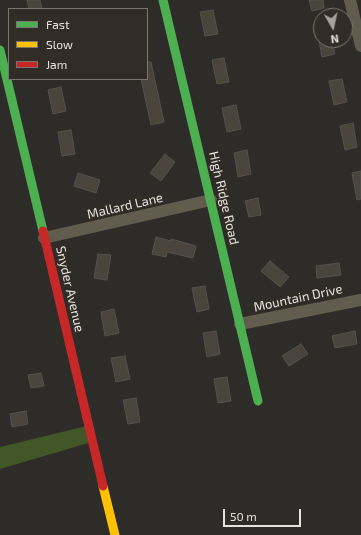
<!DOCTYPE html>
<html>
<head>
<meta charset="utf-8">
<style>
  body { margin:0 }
  #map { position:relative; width:361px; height:535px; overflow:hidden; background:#2e2c29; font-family:"Exo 2",sans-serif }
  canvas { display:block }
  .legend { position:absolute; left:8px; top:8px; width:140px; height:72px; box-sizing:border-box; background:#312c26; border:1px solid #797570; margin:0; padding:5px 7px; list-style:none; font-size:12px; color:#e6e3df }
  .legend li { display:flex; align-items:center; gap:8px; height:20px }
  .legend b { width:20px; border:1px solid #797570 }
  .north { position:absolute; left:313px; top:8px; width:40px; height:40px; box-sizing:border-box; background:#312c26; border:1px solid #797570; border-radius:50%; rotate:171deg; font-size:11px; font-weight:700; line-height:16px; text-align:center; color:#e6e3df }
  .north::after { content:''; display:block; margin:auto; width:14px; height:18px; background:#a6a39f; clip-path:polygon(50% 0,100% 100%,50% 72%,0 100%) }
  .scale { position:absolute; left:223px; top:509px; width:78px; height:18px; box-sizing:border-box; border:2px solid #e6e3df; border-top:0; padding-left:5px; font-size:12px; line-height:14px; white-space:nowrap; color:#e6e3df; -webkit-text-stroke:3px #312c26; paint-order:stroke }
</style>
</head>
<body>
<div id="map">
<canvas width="361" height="535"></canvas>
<ul class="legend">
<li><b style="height:5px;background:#4caf50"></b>Fast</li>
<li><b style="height:5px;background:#ffc107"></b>Slow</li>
<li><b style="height:5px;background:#c62828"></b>Jam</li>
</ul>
<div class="north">N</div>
<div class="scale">50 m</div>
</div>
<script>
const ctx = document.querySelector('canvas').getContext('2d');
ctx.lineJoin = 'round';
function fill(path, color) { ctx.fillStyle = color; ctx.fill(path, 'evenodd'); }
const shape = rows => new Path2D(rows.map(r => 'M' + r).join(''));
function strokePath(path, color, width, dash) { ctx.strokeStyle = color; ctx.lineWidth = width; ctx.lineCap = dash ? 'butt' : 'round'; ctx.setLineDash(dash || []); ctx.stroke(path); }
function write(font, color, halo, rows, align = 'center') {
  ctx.font = font + ' "Exo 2",sans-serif'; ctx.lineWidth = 4; ctx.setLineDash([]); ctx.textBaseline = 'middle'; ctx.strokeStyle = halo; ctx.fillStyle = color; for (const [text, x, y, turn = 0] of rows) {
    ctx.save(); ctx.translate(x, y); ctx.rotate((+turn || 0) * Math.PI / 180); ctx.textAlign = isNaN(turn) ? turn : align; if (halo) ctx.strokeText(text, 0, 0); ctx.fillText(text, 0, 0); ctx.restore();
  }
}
const green = shape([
  [91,425,95,441,0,469,0,447]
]);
const building = shape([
  [27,0,40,0,42,9,29,9,27,0],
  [309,0,323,0,324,8,312,11,309,0],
  [213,10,218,34,205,36,200,12,213,10],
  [319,40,332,40,335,54,322,57,319,40],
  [224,58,229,82,217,84,212,60,224,58],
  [147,62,151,62,164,122,151,125,141,79,147,79,147,62],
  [342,79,347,102,334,105,329,81,342,79],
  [61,87,66,111,53,114,48,90,61,87],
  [236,105,241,129,227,132,222,108,236,105],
  [353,123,357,147,345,150,340,126,353,123],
  [71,130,75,154,62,156,58,132,71,130],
  [247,150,251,174,238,177,234,153,247,150],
  [165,154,175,162,161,181,150,173,165,154],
  [361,171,361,199,357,200,352,173,361,171],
  [78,173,100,180,96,193,74,186,78,173],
  [258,198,261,215,249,217,245,201,258,198],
  [156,237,171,241,171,239,196,246,193,258,167,252,166,257,152,254,156,237],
  [98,254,111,255,107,280,94,278,98,254],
  [270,261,289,277,280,287,261,271,270,261],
  [339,263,341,275,317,278,316,266,339,263],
  [205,286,209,309,197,312,192,288,205,286],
  [114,309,119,333,105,336,101,312,114,309],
  [216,331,220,354,207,357,203,333,216,331],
  [355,331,357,344,335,348,332,336,355,331],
  [301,344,308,354,289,366,282,356,301,344],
  [125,356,130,379,116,382,111,358,125,356],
  [41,373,44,386,31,388,28,375,41,373],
  [227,377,231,401,218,403,214,379,227,377],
  [136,398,140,422,128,424,123,400,136,398],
  [26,411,28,424,12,427,10,414,26,411]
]);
const street = shape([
  [350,0,361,46],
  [44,238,211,200],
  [240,324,361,300]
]);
const fast = shape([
  [163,0,258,401],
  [0,50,43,231]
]);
const slow = shape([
  [103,486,115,535]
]);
const jam = shape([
  [43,231,103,486]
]);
const streetNames = [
  ["High Ridge Road",224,198,77],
  ["Mallard Lane",125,206,-13],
  ["Snyder Avenue",70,289,77],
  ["Mountain Drive",298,298,-12]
];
fill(green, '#435628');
fill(building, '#49443c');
strokePath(building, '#54514f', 1);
strokePath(street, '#615c4d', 12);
strokePath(fast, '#4caf50', 9);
strokePath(slow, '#ffc107', 9);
strokePath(jam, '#c62828', 9);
write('13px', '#e6e3df', '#312c26', streetNames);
</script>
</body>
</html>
